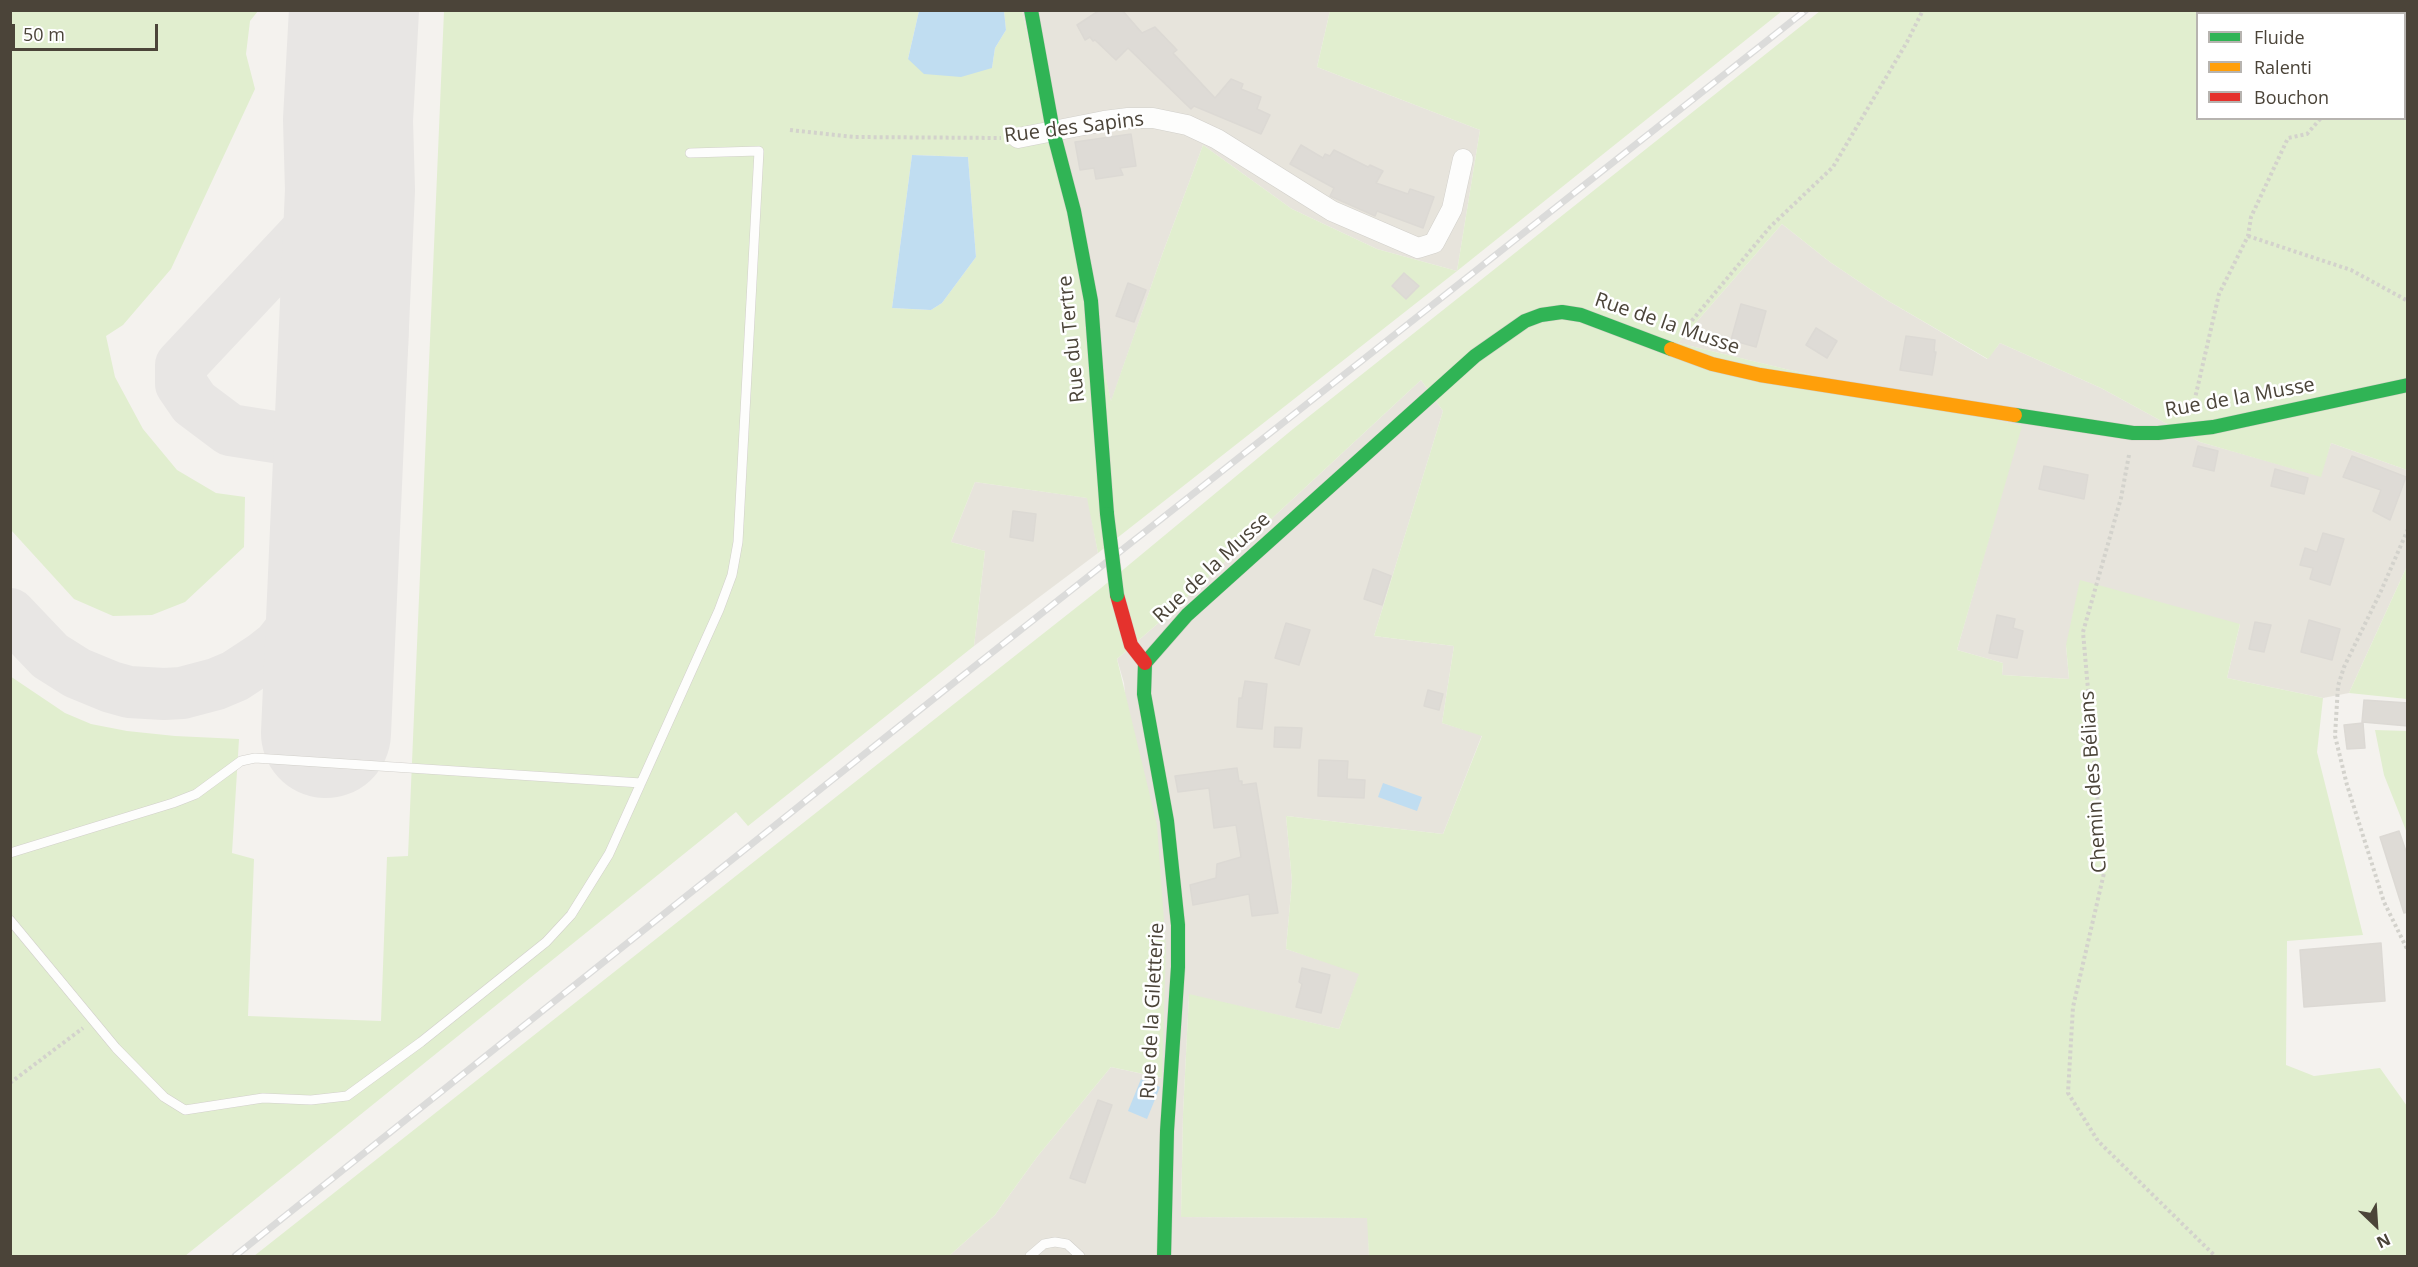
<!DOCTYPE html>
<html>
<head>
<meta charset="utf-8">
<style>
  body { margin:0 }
  #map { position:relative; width:2418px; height:1267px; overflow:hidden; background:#f4f2ee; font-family:"Open Sans",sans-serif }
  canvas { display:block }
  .frame { position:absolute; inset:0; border:12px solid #4b4439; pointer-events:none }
  .legend { position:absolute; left:2196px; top:12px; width:210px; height:108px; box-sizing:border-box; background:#fff; border:2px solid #b7b4b0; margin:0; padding:8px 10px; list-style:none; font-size:18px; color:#4b4439 }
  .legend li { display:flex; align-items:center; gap:12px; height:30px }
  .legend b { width:30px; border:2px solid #b7b4b0 }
  .north { position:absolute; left:2346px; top:1195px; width:60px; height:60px; -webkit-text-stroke:4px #fff; paint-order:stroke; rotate:155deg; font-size:16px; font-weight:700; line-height:24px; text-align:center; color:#4b4439 }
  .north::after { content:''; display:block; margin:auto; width:21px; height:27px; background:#4b4439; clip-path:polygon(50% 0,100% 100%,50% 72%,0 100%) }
  .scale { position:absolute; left:12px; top:24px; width:146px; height:27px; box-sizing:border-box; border:3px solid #4b4439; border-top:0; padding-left:8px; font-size:18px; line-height:21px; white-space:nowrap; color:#4b4439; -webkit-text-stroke:4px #fff; paint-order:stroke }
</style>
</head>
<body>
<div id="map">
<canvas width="2418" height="1267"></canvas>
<div class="frame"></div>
<ul class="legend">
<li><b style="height:8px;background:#30b455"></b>Fluide</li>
<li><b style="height:8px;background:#ff9f0a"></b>Ralenti</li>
<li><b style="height:8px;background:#e5322d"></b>Bouchon</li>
</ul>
<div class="north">N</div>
<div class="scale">50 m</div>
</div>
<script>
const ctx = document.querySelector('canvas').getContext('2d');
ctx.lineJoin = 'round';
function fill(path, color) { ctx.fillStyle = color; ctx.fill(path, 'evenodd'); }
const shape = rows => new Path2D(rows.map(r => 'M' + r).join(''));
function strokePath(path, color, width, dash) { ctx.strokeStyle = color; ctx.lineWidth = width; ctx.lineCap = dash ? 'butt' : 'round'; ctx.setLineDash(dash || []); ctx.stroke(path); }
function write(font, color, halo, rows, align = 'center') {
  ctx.font = font + ' "Open Sans",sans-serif'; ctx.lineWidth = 5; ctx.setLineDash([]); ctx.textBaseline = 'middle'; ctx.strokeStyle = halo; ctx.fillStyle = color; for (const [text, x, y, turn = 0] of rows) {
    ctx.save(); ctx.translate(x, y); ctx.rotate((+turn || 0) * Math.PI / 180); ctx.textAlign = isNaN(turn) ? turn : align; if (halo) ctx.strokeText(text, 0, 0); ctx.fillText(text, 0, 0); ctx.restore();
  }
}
const residential = shape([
  [1022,11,1330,11,1317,67,1480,130,1457,271,1377,249,1292,209,1203,145,1162,255,1111,402],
  [1782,224,1830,262,1885,299,1987,359,2000,343,2101,388,2200,442,2320,476,2331,443,2407,470,2407,566,2349,693,2323,698,2227,678,2240,624,2066,645,2069,679,2002,675,2003,663,1957,650,2021,426,1678,343],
  [1421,380,1443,411,1374,636,1454,646,1442,723,1482,735,1443,834,1286,816,1292,881,1286,949,1360,973,1339,1029,1189,995,1183,1114,1181,1217,1368,1218,1369,1256,949,1256,995,1215,1037,1157,1111,1067,1161,1078,1124,683,1117,659,1170,613],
  [975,482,1088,498,1098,553,974,646,985,551,951,542]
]);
const green = shape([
  [10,11,258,11,250,21,246,54,255,89,171,269,123,325,106,336,115,377,143,429,177,470,216,493,245,497,244,547,185,602,152,615,113,616,74,599,11,530],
  [444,11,919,11,908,59,992,68,995,48,1006,30,1004,11,1022,11,1111,401,1162,255,1203,145,1292,209,1377,249,1457,271,1480,130,1317,67,1330,11,1782,11,1457,271,1098,553,1087,498,975,482,951,542,985,551,974,646,748,826,736,812,185,1256,11,1256,10,676,65,713,91,724,127,731,175,736,239,739,232,853,254,859,248,1016,381,1021,387,857,408,856],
  [912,155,968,157,976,257,942,303,931,310,892,308],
  [1820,11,2407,11,2407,470,2331,443,2321,477,2200,442,2101,388,2000,343,1988,359,1885,299,1830,262,1782,224,1678,343,2022,426,1957,650,2003,663,2002,675,2069,679,2066,645,2080,580,2240,624,2227,678,2323,698,2317,752,2363,935,2287,941,2286,1065,2314,1076,2380,1068,2407,1106,2407,1256,1369,1256,1367,1218,1181,1217,1183,1114,1189,994,1339,1029,1359,974,1286,949,1292,881,1286,816,1443,834,1482,736,1442,723,1454,646,1374,636,1443,411,1421,380,1170,613,1117,659,1157,825,1166,948,1162,1078,1111,1067,1037,1157,995,1215,949,1256,254,1256,1101,588,1293,429],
  [2198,14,2404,14,2404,118,2198,118],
  [2407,566,2407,699,2349,693],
  [2375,730,2407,731,2407,833,2384,775]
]);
const water = shape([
  [919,11,1004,11,1006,30,995,48,992,68,961,77,924,74,908,59],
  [912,155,968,157,976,257,942,303,931,310,892,308],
  [1383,783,1422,797,1417,811,1378,797],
  [1141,1079,1160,1087,1147,1119,1128,1111]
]);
const taxiway = shape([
  [347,249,361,263,376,289,383,318,382,350,372,377,358,401,331,423,304,435,281,438,230,430,194,403,181,384,181,365,320,217,334,193,346,148,348,120],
  [10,614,50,656,77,673,111,687,129,692,164,694,182,693,216,684,235,676,264,657,278,646,304,613,325,569,335,515]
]);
const runway = shape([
  [326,733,350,190,348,120,354,10]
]);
const building = shape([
  [1100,10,1122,10,1142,33,1155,27,1177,50,1173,53,1215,98,1231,79,1243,84,1241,89,1261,97,1257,109,1270,115,1261,134,1194,106,1191,109,1128,48,1116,60,1095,40,1093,41,1090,37,1085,40,1077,25,1100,10],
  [1131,134,1136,166,1120,168,1123,175,1096,179,1094,168,1080,170,1075,142,1131,134],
  [1301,145,1323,158,1325,154,1330,156,1334,150,1368,167,1370,165,1383,171,1376,183,1408,194,1410,189,1434,197,1423,228,1377,211,1375,216,1330,196,1334,188,1290,164,1301,145],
  [1404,273,1419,286,1406,299,1392,286,1404,273],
  [1128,283,1146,290,1134,322,1116,316,1128,283],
  [1741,304,1766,311,1756,347,1731,340,1741,304],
  [1816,328,1837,341,1827,358,1806,345,1816,328],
  [1906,336,1935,340,1934,352,1936,352,1932,375,1900,370,1906,336],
  [2198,446,2218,451,2214,471,2193,466,2198,446],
  [2352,456,2406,477,2390,520,2373,511,2381,490,2343,477,2352,456],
  [2044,466,2088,475,2084,499,2039,489,2044,466],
  [2275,469,2308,478,2304,494,2271,486,2275,469],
  [1013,511,1036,514,1033,541,1010,537,1013,511],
  [2323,533,2344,539,2330,585,2310,579,2313,568,2300,565,2305,548,2317,552,2323,533],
  [1373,569,1391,576,1382,605,1364,599,1373,569],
  [1997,615,2015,619,2013,628,2023,631,2017,658,1989,653,1997,615],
  [2309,620,2340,629,2332,660,2301,652,2309,620],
  [2255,622,2271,625,2264,652,2249,649,2255,622],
  [1286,623,1310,630,1299,665,1275,658,1286,623],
  [1245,681,1267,684,1262,729,1237,727,1239,698,1242,698,1245,681],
  [1428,690,1443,694,1439,710,1424,706,1428,690],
  [2364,700,2408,703,2408,726,2362,722,2364,700],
  [2363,723,2365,748,2347,749,2344,725,2363,723],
  [1275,727,1302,728,1300,748,1274,747,1275,727],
  [1319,760,1348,761,1347,779,1365,780,1364,798,1318,796,1319,760],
  [1237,768,1239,781,1242,781,1242,785,1256,783,1278,913,1252,916,1249,894,1193,905,1190,885,1216,878,1217,864,1241,857,1236,825,1214,828,1209,788,1178,792,1175,776,1237,768],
  [2399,831,2408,857,2408,912,2404,913,2380,837,2399,831],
  [2381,943,2385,1001,2304,1007,2300,950,2381,943],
  [1302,968,1330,975,1321,1013,1296,1007,1302,984,1299,982,1302,968],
  [1098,1100,1112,1105,1085,1183,1070,1178,1098,1100]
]);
const path = shape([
  [2385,10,2385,14],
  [790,130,854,137,1001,138],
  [2248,236,2351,270,2408,301],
  [1684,330,1770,227,1833,167,1907,42,1923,10],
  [2193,407,2219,294,2248,236,2251,217,2288,138,2307,134,2321,118],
  [2129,455,2121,498,2083,632,2104,873,2073,1007,2068,1093,2098,1141,2215,1256],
  [2408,529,2381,591,2344,667,2338,686,2335,736,2347,785,2384,902,2408,951],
  [10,1083,83,1028]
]);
const lane = shape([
  [10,853,173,803,196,794,241,761,255,758,641,783],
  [10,920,116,1048,164,1097,185,1110,263,1098,311,1100,347,1096,421,1042,546,942,571,915,609,854,719,610,732,575,738,542,759,151,690,153],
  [1030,1256,1044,1244,1055,1242,1067,1244,1080,1256]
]);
const street = shape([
  [1018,138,1104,121,1128,118,1153,118,1187,125,1217,139,1332,211,1418,248,1434,243,1452,209,1463,159]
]);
const fast = shape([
  [1031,10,1053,131,1074,211,1091,301,1107,514],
  [2015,415,2133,433,2158,433,2213,427,2408,385],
  [1145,663,1187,615,1475,356,1525,321,1541,315,1562,312,1581,315,1671,349],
  [1145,663,1144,694,1167,821,1178,925,1178,967,1167,1131,1164,1256]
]);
const slow = shape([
  [1671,349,1712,364,1760,375,2015,415]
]);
const jam = shape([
  [1117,595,1131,645,1145,663]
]);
const rail = shape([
  [235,1256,961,677,1806,10]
]);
const fastBridge = shape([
  [1107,514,1117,595]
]);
const streetNames = [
  ["Rue des Sapins",1074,128,-7],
  ["Rue de la Musse",1667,324,19],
  ["Rue du Tertre",1072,339,-96],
  ["Rue de la Musse",2240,398,-10],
  ["Rue de la Musse",1212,568,-43],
  ["Chemin des Bélians",2094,782,-94],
  ["Rue de la Giletterie",1153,1011,-87]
];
fill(residential, '#e7e4dc');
fill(green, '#e1eecf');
fill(water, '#c0ddf1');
strokePath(taxiway, '#e8e6e4', 52);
strokePath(runway, '#e8e6e4', 130);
fill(building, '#dedbd6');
strokePath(building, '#dcd9d4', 1.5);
strokePath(lane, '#d2d0cb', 10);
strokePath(street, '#d2d0cb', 21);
strokePath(fast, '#d3cfc5', 15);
strokePath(slow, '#d3cfc5', 15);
strokePath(jam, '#d3cfc5', 15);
strokePath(path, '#d3d2cc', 4, [3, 3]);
strokePath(lane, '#fdfdfc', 9);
strokePath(street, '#fdfdfc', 20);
strokePath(fast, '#30b455', 14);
strokePath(slow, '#ff9f0a', 14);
strokePath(jam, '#e5322d', 14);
strokePath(rail, '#dbdbda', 7);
strokePath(rail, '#fff', 4.5, [14]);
strokePath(fastBridge, '#d3cfc5', 15, []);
strokePath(fastBridge, '#30b455', 14);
write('20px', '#4b4439', '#fff', streetNames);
</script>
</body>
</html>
